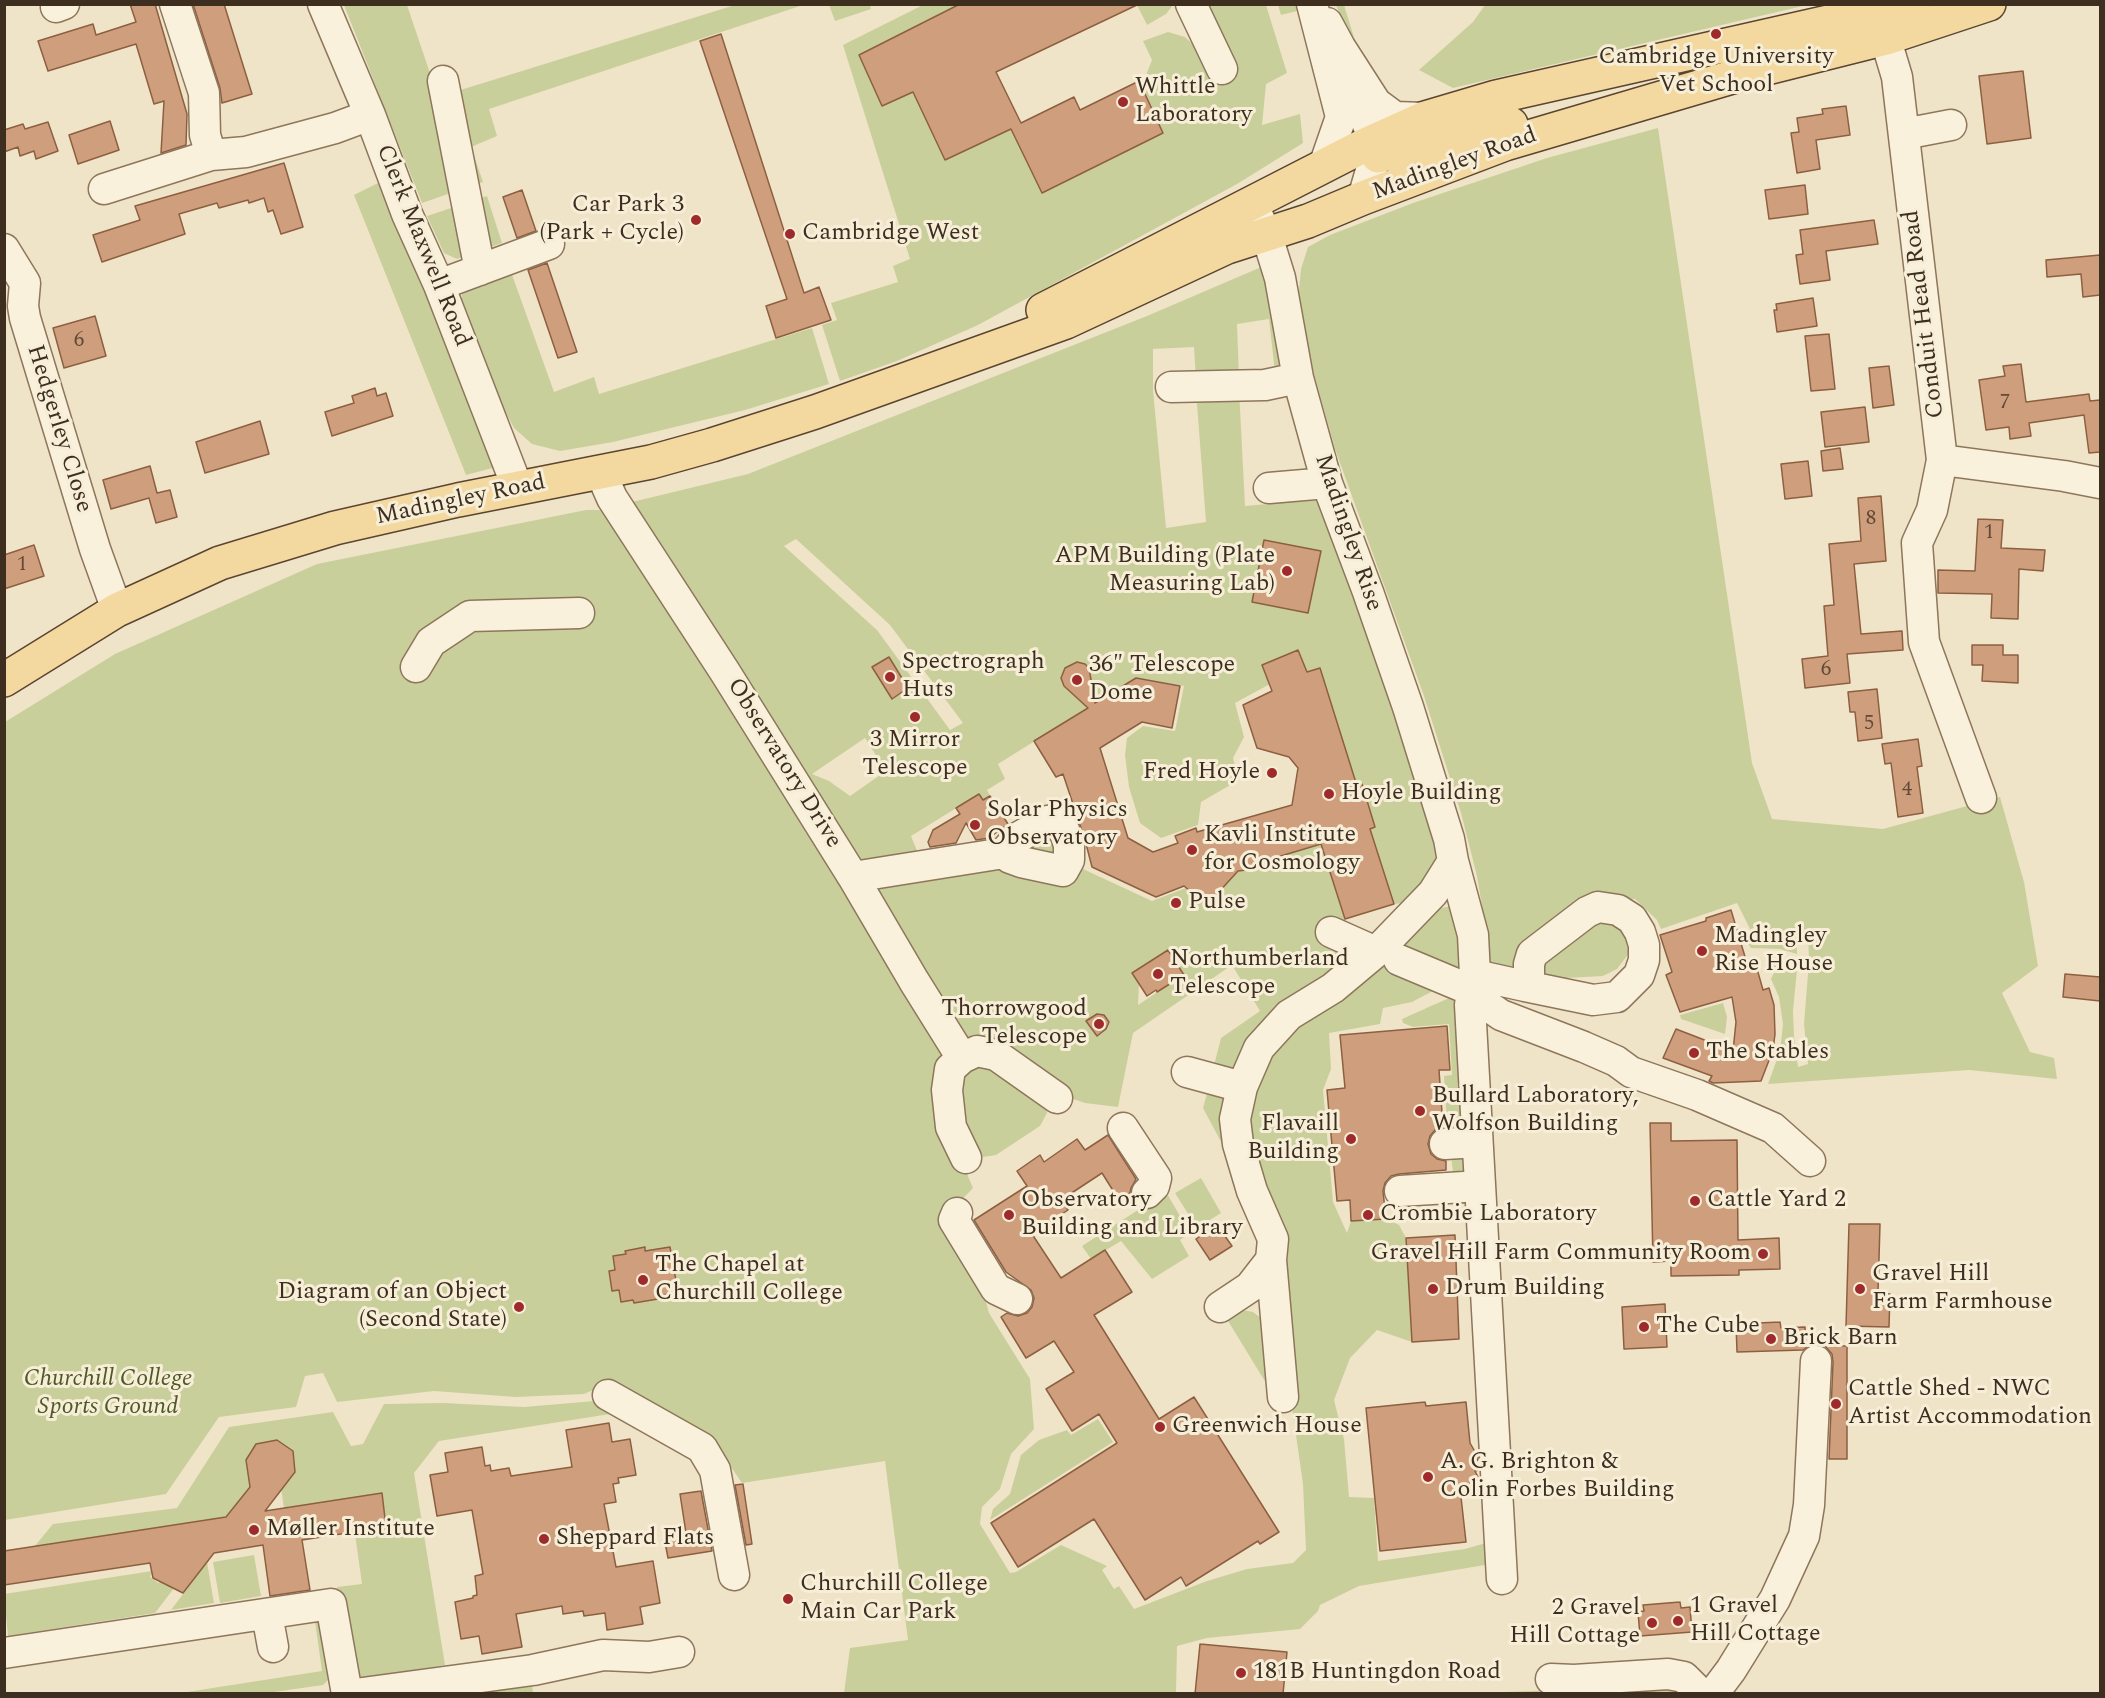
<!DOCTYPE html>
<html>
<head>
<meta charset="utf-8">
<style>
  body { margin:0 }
  #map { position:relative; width:2105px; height:1698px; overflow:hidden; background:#f0e4c8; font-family:Spectral,serif }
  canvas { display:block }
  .frame { position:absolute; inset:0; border:6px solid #3d2e20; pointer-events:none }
</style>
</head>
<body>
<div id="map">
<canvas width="2105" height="1698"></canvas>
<div class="frame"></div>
</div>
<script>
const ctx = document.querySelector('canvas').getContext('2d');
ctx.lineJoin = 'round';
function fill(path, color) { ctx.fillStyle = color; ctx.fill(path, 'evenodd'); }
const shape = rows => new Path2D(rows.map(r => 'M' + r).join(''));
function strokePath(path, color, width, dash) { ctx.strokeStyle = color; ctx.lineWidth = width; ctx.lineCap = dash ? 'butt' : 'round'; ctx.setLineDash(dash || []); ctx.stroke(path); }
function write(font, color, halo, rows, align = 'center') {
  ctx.font = font + ' Spectral,serif'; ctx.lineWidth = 6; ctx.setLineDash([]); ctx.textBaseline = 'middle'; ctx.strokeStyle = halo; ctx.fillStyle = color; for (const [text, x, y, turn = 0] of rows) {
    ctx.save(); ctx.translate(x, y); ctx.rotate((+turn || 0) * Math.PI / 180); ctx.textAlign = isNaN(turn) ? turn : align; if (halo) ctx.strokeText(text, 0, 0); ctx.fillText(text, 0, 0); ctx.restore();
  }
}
const green = shape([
  [344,5,407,5,438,97,735,5,803,5,489,109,497,136,471,147,483,182,422,203],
  [829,5,870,5,871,9,835,21],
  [923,5,960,5,859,56,882,106,913,92,945,160,1011,129,1043,192,1163,133,1139,81,1146,75,1152,60,1143,41,1168,32,1185,37,1200,51,1221,82,1235,75,1202,5,1266,5,1287,73,1266,84,1262,125,1300,114,1303,143,1237,184,978,325,897,361,840,381,822,325,837,320,831,303,898,282,893,266,910,259,843,45],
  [1137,5,1173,5,1166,14,1147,25],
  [1278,5,1297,5,1301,10,1281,15],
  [1336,5,1344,5,1368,83],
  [1485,5,1485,4,1807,5,1453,88,1419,70,1473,22],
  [1658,128,1752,763,1772,819,1883,829,2000,797,2024,882,2038,966,2002,993,2030,1052,2054,1058,2057,1079,1969,1070,1768,1084,1780,1051,1783,1024,1779,997,1771,979,1775,970,1771,962,1775,959,1790,962,1798,959,1793,1011,1794,1036,1798,1067,1808,1064,1804,1024,1809,961,1808,932,1796,924,1797,954,1780,949,1751,948,1745,939,1750,929,1737,903,1661,929,1657,920,1635,899,1608,898,1518,977,1484,971,1489,948,1477,876,1461,813,1424,696,1335,449,1308,352,1298,301,1301,269,1308,247,1330,235,1413,203,1547,158],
  [384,180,500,466,466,475,354,195],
  [487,196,502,243,457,259,444,253,427,216],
  [1266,265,1290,378,1276,381,1269,319,1237,324,1239,378,1196,381,1194,347,1153,349,1153,390,1166,528,1206,522,1196,391,1239,389,1245,506,1312,500,1321,503,1402,720,1437,844,1437,865,1410,902,1394,904,1370,829,1375,827,1362,784,1357,785,1270,684,1235,703,1244,737,1233,758,1236,769,1232,784,1201,802,1198,825,1161,838,1140,823,1129,787,1125,755,1127,738,1143,726,1175,731,1184,686,1136,678,998,764,1005,779,987,790,990,796,983,800,979,794,911,836,925,870,1070,863,1152,901,1225,873,1255,869,1254,864,1321,844,1345,920,1361,936,1344,961,1240,1064,1226,1070,1213,1069,1221,1038,1260,1011,1232,965,1133,1033,1118,1107,1085,1103,1062,1095,1045,1105,1047,1113,1040,1126,996,1155,983,1157,971,1152,962,1162,973,1188,954,1208,982,1286,989,1313,1030,1379,1034,1429,1011,1454,1000,1489,982,1507,980,1524,1010,1573,1016,1572,1061,1545,1107,1566,1102,1570,1114,1589,1119,1586,1134,1609,1207,1581,1247,1569,1293,1563,1306,1550,1303,1484,1290,1393,1246,1137,1253,1085,1277,1049,1298,1029,1300,1016,1435,909,1452,906,1460,938,1461,981,1448,983,1412,1002,1383,1008,1380,1024,1329,1033,1331,1069,1323,1090,1333,1202,1347,1233,1351,1221,1386,1219,1399,1225,1406,1238,1412,1342,1377,1330,1350,1358,1334,1400,1344,1439,1349,1497,1374,1498,1378,1561,1465,1549,1507,1537,1509,1561,1359,1586,1320,1605,1318,1611,1300,1629,1207,1638,1177,1646,1176,1693,844,1693,850,1648,908,1640,885,1461,742,1483,720,1451,605,1385,584,1394,516,1397,434,1391,337,1402,323,1373,305,1376,296,1407,219,1417,166,1494,5,1520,5,722,115,654,317,564,586,510,599,510,748,474,1147,316],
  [796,539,890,625,963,723,950,730,877,630,784,546],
  [865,738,886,771,850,796,829,781,812,774],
  [1168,950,1183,975,1138,1005,1139,984,1132,973],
  [510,269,554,392,594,377,599,394,812,328,829,384,745,410,613,442,560,451,532,444,514,428,494,390,461,300,463,290],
  [1049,827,1063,864,1016,845],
  [1608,918,1629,934,1630,952,1617,969,1603,976,1546,979,1538,970,1572,934],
  [1449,998,1457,998,1472,1129,1448,1138,1444,1076,1452,1075,1449,1024,1413,1027,1403,1023,1402,1019],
  [1723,1003,1727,1017,1725,1034,1681,1019,1680,1015],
  [1209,1086,1222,1091,1226,1102,1227,1153,1203,1108],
  [1450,1148,1465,1149,1469,1168,1461,1172,1453,1172],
  [1201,1178,1221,1213,1197,1228,1175,1193],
  [1166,1192,1190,1233,1180,1240,1189,1256,1152,1279,1121,1241,1091,1259,1082,1246],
  [1238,1309,1253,1312,1265,1321,1277,1401,1225,1316],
  [607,1400,635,1414,637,1430,610,1414,439,1441,414,1473,445,1665,369,1678,357,1677,351,1669,337,1587,362,1584,355,1534,348,1535,347,1533,386,1527,382,1494,284,1508,281,1488,284,1487,295,1472,293,1451,277,1440,256,1444,246,1460,249,1479,254,1482,226,1517,34,1547,53,1524,177,1508,229,1427,333,1412,351,1446,363,1444,384,1404,444,1403,524,1407],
  [1098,1419,1113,1442,990,1520,993,1509,1010,1494,1021,1455,1039,1440,1067,1430,1071,1435],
  [254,1555,261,1596,220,1603,213,1562],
  [207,1562,214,1603,171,1610],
  [191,1566,155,1613,8,1636,4,1594,152,1571,150,1577,158,1583],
  [314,1614,321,1616,330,1678,323,1685,267,1693,174,1694,322,1671],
  [531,1678,533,1693,428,1694],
  [1668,1683,1686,1694,1451,1694,1532,1691]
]);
const building = shape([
  [130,4,155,4,187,114,186,145,161,153,164,101,154,104,136,44,48,71,38,41,93,24,96,35,136,22,130,4],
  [193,4,224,4,252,94,222,103,220,88,193,4],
  [960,4,1139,4,996,72,1021,123,1074,97,1080,110,1139,81,1163,133,1042,193,1011,129,945,160,913,92,882,106,859,55,960,4],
  [721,34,804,293,819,287,831,320,776,338,766,306,787,299,700,41,721,34],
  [2023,71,2031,138,1987,144,1979,76,2023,71],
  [1846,106,1850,135,1816,140,1820,169,1797,173,1791,133,1799,132,1797,118,1823,114,1822,109,1846,106],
  [110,121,119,150,78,164,69,135,110,121],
  [48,122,58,151,36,159,34,151,20,156,18,147,4,152,4,130,23,124,25,129,48,122],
  [284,163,303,227,281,234,273,210,268,212,264,198,249,203,248,200,219,208,217,203,179,214,185,234,102,262,93,235,140,220,135,206,284,163],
  [1805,185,1808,214,1769,219,1765,190,1805,185],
  [522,190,536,231,517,238,503,197,522,190],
  [1874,220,1878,244,1826,251,1830,280,1800,284,1796,255,1803,254,1800,230,1874,220],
  [2100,255,2100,295,2083,297,2081,274,2047,277,2046,260,2100,255],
  [547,263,577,352,558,358,528,270,547,263],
  [1813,298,1817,326,1777,332,1774,310,1777,310,1776,304,1813,298],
  [95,316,106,356,64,368,53,328,95,316],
  [1829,334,1835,389,1811,391,1805,336,1829,334],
  [2021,364,2026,402,2089,394,2090,401,2100,400,2100,452,2089,453,2084,415,2029,423,2031,436,2010,439,2009,427,1986,430,1979,380,2005,376,2003,366,2021,364],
  [1889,366,1894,405,1873,408,1869,368,1889,366],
  [375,388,377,396,386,393,393,416,332,436,325,412,354,403,352,396,375,388],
  [1865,407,1869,442,1825,447,1821,412,1865,407],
  [260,421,269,454,205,473,196,442,260,421],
  [1840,448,1843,469,1823,471,1821,451,1840,448],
  [1808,461,1812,496,1785,499,1781,464,1808,461],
  [150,466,157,493,170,490,177,517,156,523,149,498,111,509,103,480,150,466],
  [1881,496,1886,561,1854,564,1861,634,1902,631,1903,650,1847,654,1850,683,1805,688,1802,659,1828,656,1824,606,1834,605,1829,544,1861,541,1858,498,1881,496],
  [1978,519,2003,520,2001,548,2045,550,2043,571,2019,569,2018,619,1991,618,1992,594,1938,593,1938,570,1975,571,1978,519],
  [1264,540,1321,551,1308,613,1252,602,1264,540],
  [34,545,44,576,4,589,4,555,34,545],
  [1972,645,2003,645,2003,655,2018,655,2018,683,1982,681,1983,665,1972,665,1972,645],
  [1298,650,1307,672,1320,668,1357,786,1362,784,1375,827,1370,829,1394,904,1345,919,1321,844,1254,864,1255,869,1238,871,1207,905,1184,886,1156,897,1092,867,1085,840,1063,774,1056,777,1034,741,1088,708,1064,686,1061,678,1065,668,1077,662,1085,664,1089,668,1095,703,1136,678,1180,686,1172,728,1142,722,1100,748,1128,838,1153,852,1178,843,1175,836,1196,828,1197,832,1292,805,1298,768,1289,757,1257,748,1243,705,1272,691,1262,665,1298,650],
  [889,657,908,688,892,699,872,667,889,657],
  [1877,689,1882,738,1858,741,1855,712,1850,712,1848,692,1877,689],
  [1918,739,1922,766,1917,767,1923,813,1898,817,1891,763,1885,764,1882,744,1918,739],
  [979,794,983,800,990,796,1008,824,989,838,976,840,966,823,956,843,930,847,928,842,933,830,960,814,956,808,979,794],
  [1731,910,1746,960,1754,958,1763,990,1769,988,1774,1005,1775,1034,1773,1050,1761,1081,1713,1083,1709,1081,1712,1076,1663,1058,1676,1029,1733,1051,1736,1022,1732,997,1680,1012,1666,975,1672,972,1660,935,1706,921,1706,918,1731,910],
  [1168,950,1184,975,1157,992,1156,990,1147,996,1132,973,1168,950],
  [2065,974,2100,977,2100,1001,2063,997,2065,974],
  [1097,1014,1104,1015,1109,1022,1106,1029,1097,1036,1086,1021,1097,1014],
  [1447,1026,1450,1070,1439,1070,1443,1127,1435,1130,1430,1136,1428,1144,1431,1154,1437,1159,1446,1161,1446,1170,1399,1174,1391,1176,1385,1183,1383,1191,1386,1219,1351,1221,1350,1200,1337,1201,1327,1090,1345,1088,1340,1035,1447,1026],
  [1650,1123,1671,1123,1671,1141,1737,1140,1738,1240,1779,1238,1780,1269,1739,1270,1739,1275,1671,1276,1671,1261,1653,1262,1650,1123],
  [1108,1135,1136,1179,1131,1188,1130,1193,1119,1200,1102,1173,1061,1200,1068,1210,1032,1234,1061,1278,1105,1250,1132,1292,1094,1315,1159,1419,1194,1397,1279,1532,1260,1544,1258,1541,1186,1586,1181,1577,1145,1600,1094,1519,1018,1567,991,1523,1117,1443,1099,1414,1072,1431,1046,1389,1074,1372,1054,1341,1026,1358,1001,1317,1007,1313,1018,1316,1027,1313,1032,1307,1034,1298,1031,1290,1006,1272,974,1220,1027,1186,1017,1171,1040,1155,1044,1162,1077,1139,1085,1150,1108,1135],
  [1849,1224,1880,1224,1878,1293,1890,1294,1889,1327,1846,1326,1849,1224],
  [1217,1225,1232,1246,1210,1260,1196,1239,1217,1225],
  [1455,1235,1459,1339,1412,1342,1406,1238,1455,1235],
  [645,1247,645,1251,670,1247,678,1292,663,1295,664,1298,634,1303,633,1300,621,1302,619,1290,612,1291,609,1271,615,1270,613,1256,626,1254,625,1251,645,1247],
  [1665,1304,1667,1347,1624,1349,1622,1307,1665,1304],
  [1780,1322,1781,1328,1805,1327,1806,1348,1803,1350,1737,1352,1736,1324,1780,1322],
  [1825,1346,1847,1346,1847,1459,1829,1459,1833,1362,1832,1354,1825,1346],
  [1425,1402,1426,1406,1466,1402,1470,1443,1478,1457,1478,1460,1474,1462,1479,1470,1475,1471,1479,1479,1477,1482,1479,1486,1460,1488,1466,1542,1380,1551,1366,1408,1425,1402],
  [609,1423,612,1442,630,1439,636,1475,618,1478,619,1483,613,1484,616,1502,604,1504,616,1567,653,1561,660,1603,640,1607,643,1624,607,1630,605,1613,584,1616,583,1611,563,1614,562,1606,516,1614,522,1647,482,1654,479,1636,461,1639,455,1602,473,1598,473,1596,477,1595,475,1576,483,1574,472,1510,437,1516,430,1475,448,1472,445,1453,482,1447,485,1466,490,1465,491,1471,509,1468,511,1476,572,1467,566,1430,609,1423],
  [277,1440,293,1451,295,1472,265,1511,382,1493,386,1527,302,1540,310,1590,270,1596,263,1545,214,1553,183,1593,153,1578,150,1563,4,1585,4,1551,226,1517,250,1487,246,1460,256,1444,277,1440],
  [743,1484,752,1544,746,1545,735,1485,743,1484],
  [701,1491,712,1551,668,1558,664,1537,686,1533,680,1494,701,1491],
  [1680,1602,1681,1608,1690,1607,1692,1632,1640,1636,1638,1612,1644,1611,1643,1605,1680,1602],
  [1200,1644,1287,1652,1283,1694,1195,1694,1200,1644]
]);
const minor = shape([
  [175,4,204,93,205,135,211,155],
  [323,4,370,115,407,214,439,285,518,489],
  [1191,4,1222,69],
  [1312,4,1341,117,1324,166],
  [56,7,64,4],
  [1879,17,1897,77,1942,460,1932,510,1917,543,1924,642,1981,798],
  [1327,23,1340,47,1376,103,1395,117,1425,118],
  [443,81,480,270],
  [1352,84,1372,135,1375,157,1363,198],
  [1904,134,1951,125],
  [104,189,211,155,246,152,335,128,370,115],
  [1256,212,1267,236,1280,278,1298,378,1327,483,1368,592,1408,707,1449,839,1453,861,1473,935,1475,975,1470,1005,1502,1579],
  [4,249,25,283,23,306,25,318,95,549,117,610],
  [439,285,549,244],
  [1171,387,1265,385,1298,378],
  [1942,460,2064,476,2100,483],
  [601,473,612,498,725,672,853,877,914,981,962,1058],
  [1269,488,1327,483],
  [416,667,431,642,470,616,579,613],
  [1054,820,1064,830,1069,845,1069,860,1063,871,1021,862,1010,858,1004,853,1017,838,1047,821,1054,820],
  [853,877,1004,853],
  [1598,907,1618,910,1632,919,1640,932,1644,945,1644,960,1639,975,1617,997,1593,1000,1525,986,1529,977,1529,964,1532,954,1587,912,1598,907],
  [1331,932,1376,952],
  [1399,960,1473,991],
  [1475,975,1525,986],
  [1472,995,1501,1015,1584,1047,1616,1061,1631,1072,1697,1095,1773,1128,1810,1161],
  [1187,1072,1242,1087],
  [1123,1128,1156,1178,1154,1186,1147,1193],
  [1445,1144,1477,1142],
  [966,1158,951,1127,947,1090,950,1069,962,1058,977,1051,996,1055,1057,1098],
  [1400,1191,1480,1186],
  [957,1213,954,1220,996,1289,1017,1299],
  [1271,1260,1283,1397],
  [1220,1307,1250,1287,1271,1260,1273,1239,1252,1191,1238,1144,1235,1119,1242,1087,1259,1048,1289,1015,1333,988,1376,952,1433,893,1453,861],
  [608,1395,702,1448,715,1470,734,1575],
  [267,1614,273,1647],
  [4,1653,331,1604,347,1694],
  [1551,1679,1574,1680,1668,1674,1684,1677,1701,1694],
  [355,1694,533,1670,603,1655,649,1657,679,1652],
  [1713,1694,1731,1670,1775,1599,1804,1536,1809,1505,1816,1361]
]);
const major = shape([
  [1378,156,1511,124],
  [1043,310,1365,145,1425,118,1496,97,1877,11,1913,4],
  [4,680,117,610,220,563,335,528,458,500,651,462,712,445,815,412,1066,322,1227,247,1308,221,1363,198,1505,144,1739,75,1886,38,1989,4]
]);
const markers = [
  [1716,34,6,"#9e2a2b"],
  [1123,102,6,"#9e2a2b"],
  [696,220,6,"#9e2a2b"],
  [790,234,6,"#9e2a2b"],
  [1287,571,6,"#9e2a2b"],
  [890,677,6,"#9e2a2b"],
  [1077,680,6,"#9e2a2b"],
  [915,717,6,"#9e2a2b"],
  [1272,773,6,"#9e2a2b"],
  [1329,794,6,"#9e2a2b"],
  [975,825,6,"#9e2a2b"],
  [1192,850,6,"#9e2a2b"],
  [1176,903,6,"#9e2a2b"],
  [1702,951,6,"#9e2a2b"],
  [1158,974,6,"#9e2a2b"],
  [1099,1024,6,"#9e2a2b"],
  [1694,1053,6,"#9e2a2b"],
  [1420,1111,6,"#9e2a2b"],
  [1351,1139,6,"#9e2a2b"],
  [1695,1201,6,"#9e2a2b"],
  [1009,1215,6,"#9e2a2b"],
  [1368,1215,6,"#9e2a2b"],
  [1763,1254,6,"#9e2a2b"],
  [643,1280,6,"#9e2a2b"],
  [1433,1289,6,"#9e2a2b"],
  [1860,1289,6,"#9e2a2b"],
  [519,1307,6,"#9e2a2b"],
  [1644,1327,6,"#9e2a2b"],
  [1771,1339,6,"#9e2a2b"],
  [1836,1404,6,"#9e2a2b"],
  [1160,1427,6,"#9e2a2b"],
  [1428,1477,6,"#9e2a2b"],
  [254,1530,6,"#9e2a2b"],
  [544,1539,6,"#9e2a2b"],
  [788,1599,6,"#9e2a2b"],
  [1678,1621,6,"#9e2a2b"],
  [1652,1623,6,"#9e2a2b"],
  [1241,1673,6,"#9e2a2b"]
];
const numberNames = [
  ["6",79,342],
  ["7",2005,404],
  ["8",1871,520],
  ["1",1989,534],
  ["1",22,566],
  ["6",1826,671],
  ["5",1869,725],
  ["4",1907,791]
];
const poiNames = [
  ["Cambridge University",1716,58,"center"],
  ["Vet School",1716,86,"center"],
  ["Whittle",1135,88],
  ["Laboratory",1135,116],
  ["Car Park 3",684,206,"right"],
  ["(Park + Cycle)",684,234,"right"],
  ["Cambridge West",802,234],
  ["APM Building (Plate",1275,557,"right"],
  ["Measuring Lab)",1275,585,"right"],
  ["Spectrograph",902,663],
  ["Huts",902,691],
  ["36″ Telescope",1089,666],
  ["Dome",1089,694],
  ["3 Mirror",915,741,"center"],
  ["Telescope",915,769,"center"],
  ["Fred Hoyle",1260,773,"right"],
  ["Hoyle Building",1341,794],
  ["Solar Physics",987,811],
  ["Observatory",987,839],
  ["Kavli Institute",1204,836],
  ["for Cosmology",1204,864],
  ["Pulse",1188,903],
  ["Madingley",1714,937],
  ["Rise House",1714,965],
  ["Northumberland",1170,960],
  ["Telescope",1170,988],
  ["Thorrowgood",1087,1010,"right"],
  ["Telescope",1087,1038,"right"],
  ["The Stables",1706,1053],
  ["Bullard Laboratory,",1432,1097],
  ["Wolfson Building",1432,1125],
  ["Flavaill",1339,1125,"right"],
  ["Building",1339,1153,"right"],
  ["Observatory",1021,1201],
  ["Building and Library",1021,1229],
  ["Cattle Yard 2",1707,1201],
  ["Crombie Laboratory",1380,1215],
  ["Gravel Hill Farm Community Room",1751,1254,"right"],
  ["The Chapel at",655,1266],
  ["Churchill College",655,1294],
  ["Gravel Hill",1872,1275],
  ["Farm Farmhouse",1872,1303],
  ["Drum Building",1445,1289],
  ["Diagram of an Object",507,1293,"right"],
  ["(Second State)",507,1321,"right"],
  ["The Cube",1656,1327],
  ["Brick Barn",1783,1339],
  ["Cattle Shed - NWC",1848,1390],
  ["Artist Accommodation",1848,1418],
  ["Greenwich House",1172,1427],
  ["A. G. Brighton &",1440,1463],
  ["Colin Forbes Building",1440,1491],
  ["Møller Institute",266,1530],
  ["Sheppard Flats",556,1539],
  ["Churchill College",800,1585],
  ["Main Car Park",800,1613],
  ["1 Gravel",1690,1607],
  ["Hill Cottage",1690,1635],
  ["2 Gravel",1640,1609,"right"],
  ["Hill Cottage",1640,1637,"right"],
  ["181B Huntingdon Road",1253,1673]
];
const streetNames = [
  ["Madingley Road",1455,165,-20],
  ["Clerk Maxwell Road",422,246,68],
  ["Conduit Head Road",1925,314,-97],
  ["Hedgerley Close",58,429,73],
  ["Madingley Road",461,501,-12],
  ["Madingley Rise",1347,533,71],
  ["Observatory Drive",783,764,58]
];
const parkNames = [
  ["Churchill College",108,1380],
  ["Sports Ground",108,1408]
];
fill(green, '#c9cf9b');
fill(building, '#cf9f7d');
strokePath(building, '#8d5f41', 1.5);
strokePath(minor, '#8d765c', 33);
strokePath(major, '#5b4430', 36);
strokePath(minor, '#faf1dc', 30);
strokePath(major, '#f3d9a0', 33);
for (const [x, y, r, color] of markers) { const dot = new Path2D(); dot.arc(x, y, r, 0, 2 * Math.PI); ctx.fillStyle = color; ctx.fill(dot); strokePath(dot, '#f7eed8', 2); }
write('21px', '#624a37', null, numberNames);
write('24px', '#3d2e20', '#f7eed8', poiNames, 'left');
write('24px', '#3d2e20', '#f7eed8', streetNames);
write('italic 24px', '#4d5a26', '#f7eed8', parkNames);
</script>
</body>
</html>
